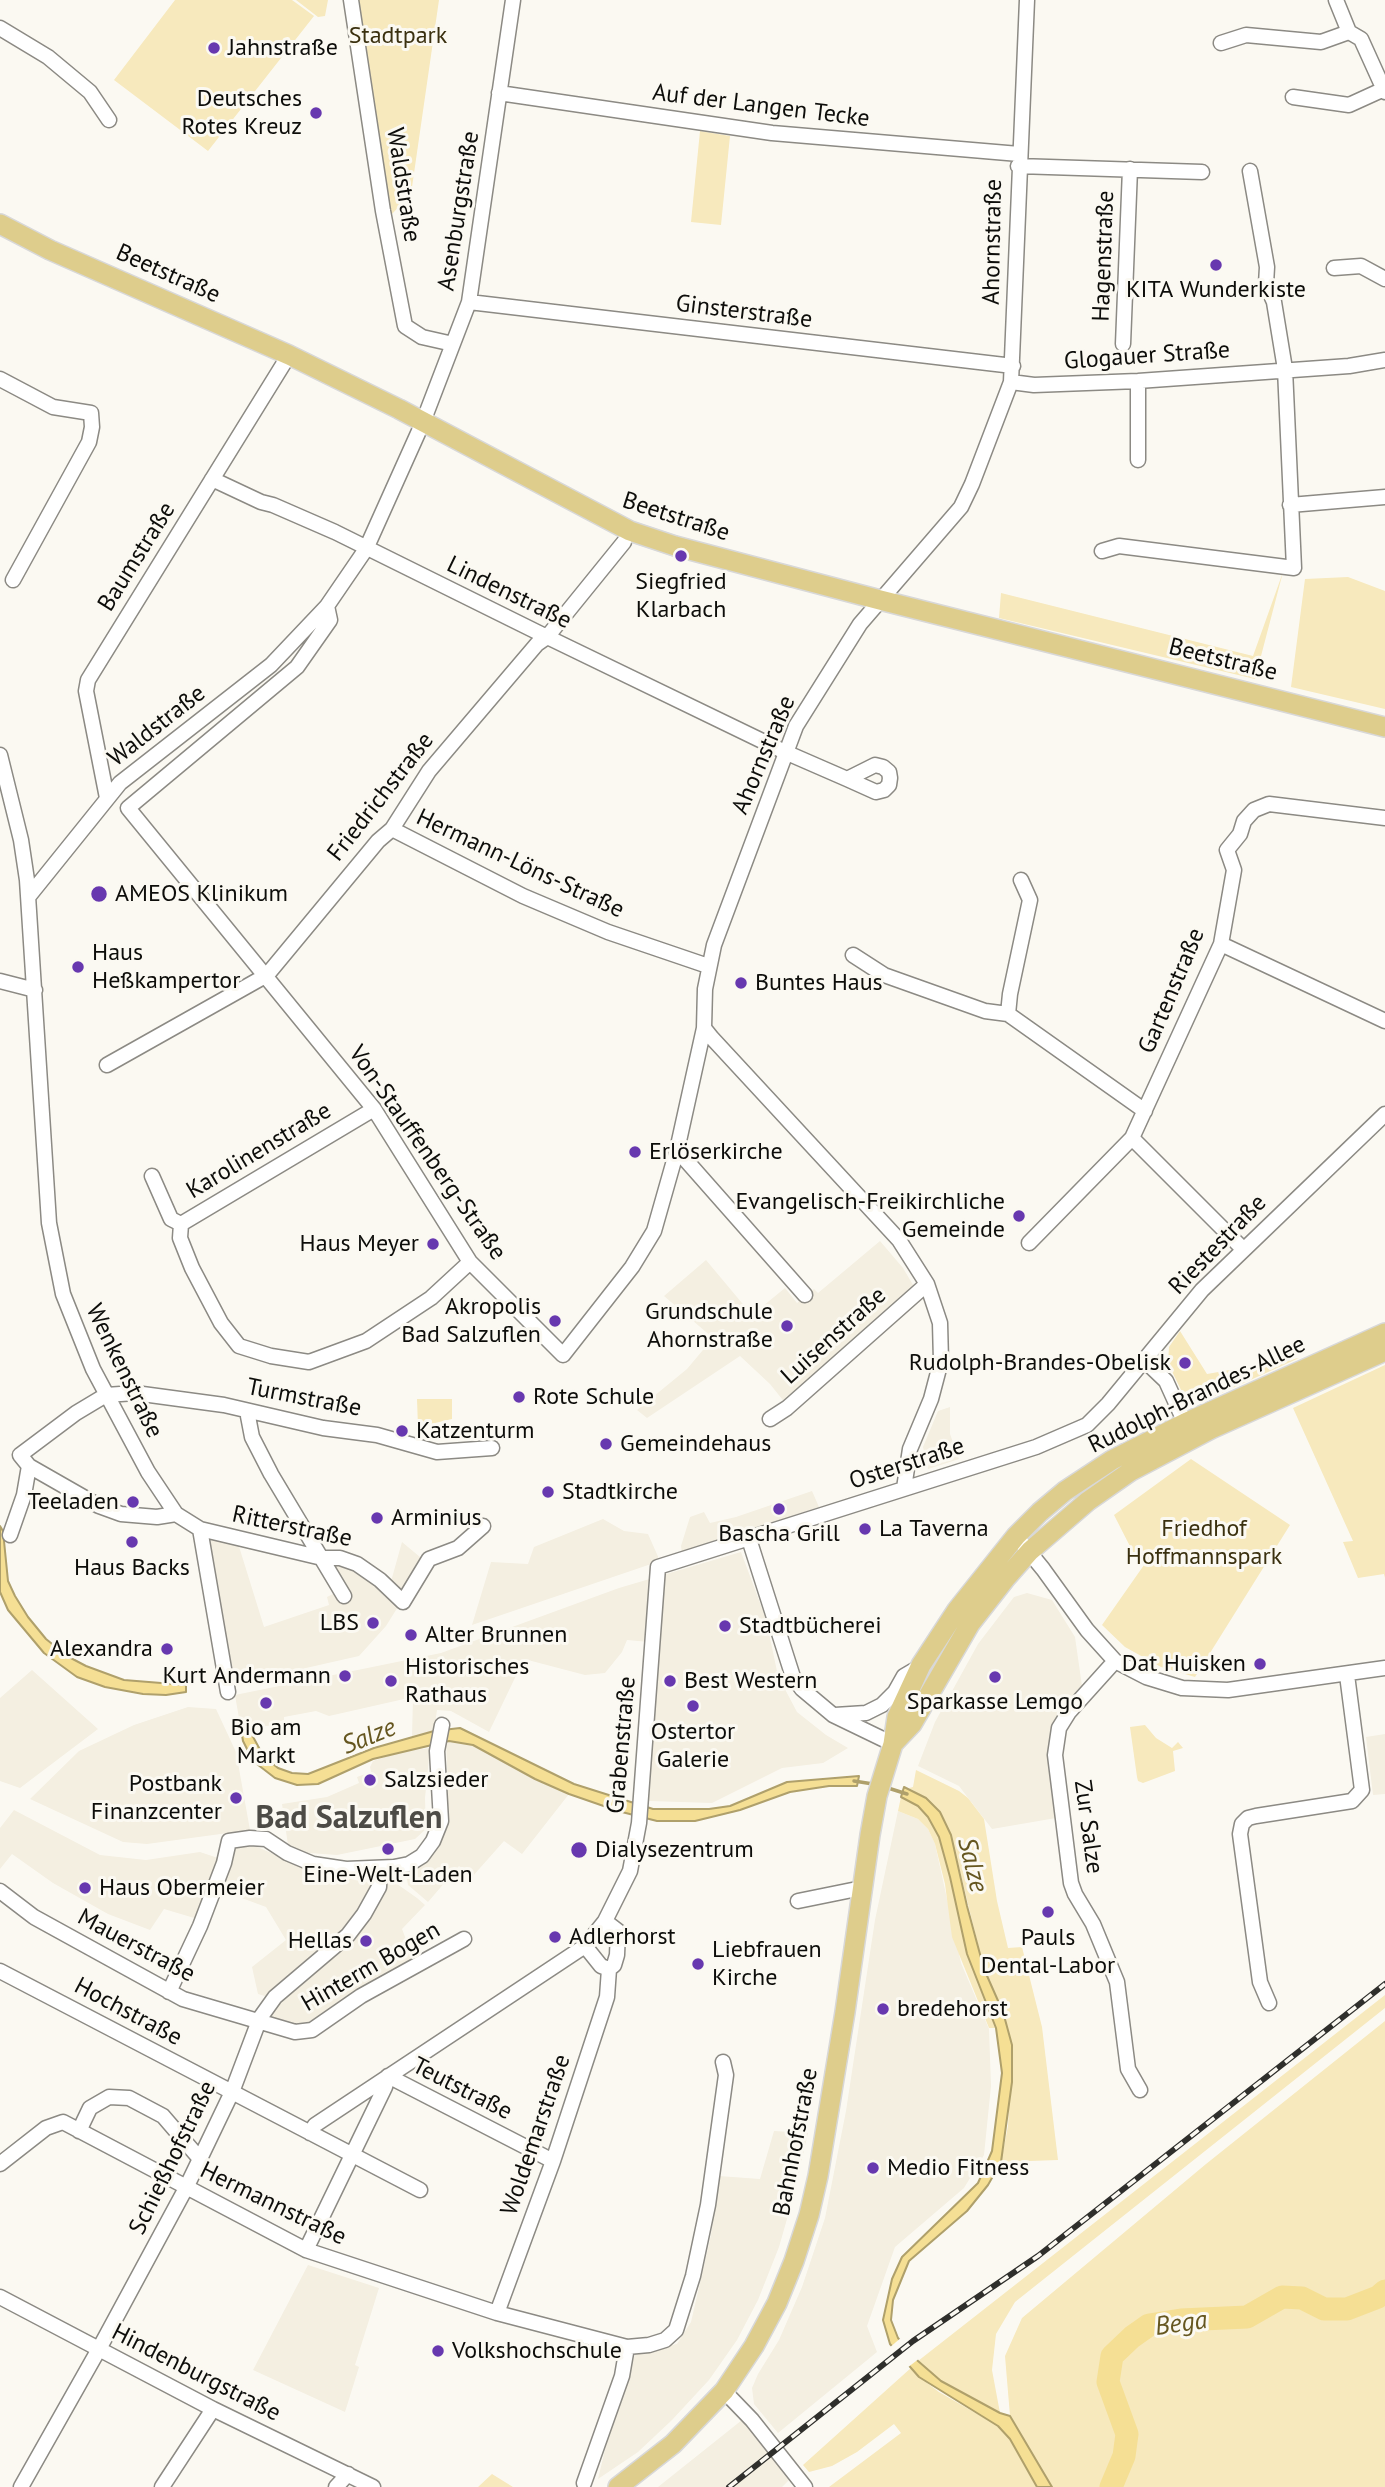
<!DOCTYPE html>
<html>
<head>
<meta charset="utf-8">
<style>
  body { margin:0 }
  canvas { display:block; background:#fbf9f2 }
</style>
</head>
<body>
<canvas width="1385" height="2487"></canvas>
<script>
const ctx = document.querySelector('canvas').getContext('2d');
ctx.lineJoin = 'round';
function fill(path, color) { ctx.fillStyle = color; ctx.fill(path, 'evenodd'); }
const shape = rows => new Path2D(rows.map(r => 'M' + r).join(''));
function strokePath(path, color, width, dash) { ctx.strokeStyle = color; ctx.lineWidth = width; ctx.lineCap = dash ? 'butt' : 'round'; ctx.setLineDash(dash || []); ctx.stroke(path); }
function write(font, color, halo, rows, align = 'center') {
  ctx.font = font + ' "PT Sans",sans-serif'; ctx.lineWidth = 6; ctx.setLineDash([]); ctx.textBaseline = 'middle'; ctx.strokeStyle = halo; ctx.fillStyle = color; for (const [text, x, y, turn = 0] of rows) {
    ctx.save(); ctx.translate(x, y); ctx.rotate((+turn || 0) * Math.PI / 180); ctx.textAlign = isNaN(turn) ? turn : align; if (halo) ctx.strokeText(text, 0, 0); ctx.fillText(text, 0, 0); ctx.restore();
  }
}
const built = shape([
  [880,1241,903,1268,916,1290,786,1404,770,1384,740,1356,647,1418,637,1410,687,1369,713,1338,664,1296,706,1260,752,1315,785,1288,797,1303,814,1289,818,1293],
  [950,1407,950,1434,959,1459,928,1469,923,1447,938,1411],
  [812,1491,819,1507,682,1553,681,1546,690,1517,704,1512,710,1523,736,1517],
  [603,1519,624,1531,648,1534,660,1561,472,1625,491,1562,528,1564,534,1547],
  [204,1533,237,1540,264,1627,329,1605,327,1597,343,1589,329,1567,340,1559,390,1585,402,1542,426,1562,386,1626,359,1656,275,1675,235,1679],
  [741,1552,766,1619,778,1676,797,1712,826,1735,848,1748,823,1763,782,1768,712,1803,649,1801,637,1793,649,1642,627,1640,622,1652,605,1673,585,1675,524,1659,489,1732,451,1711,437,1710,434,1731,412,1737,413,1697,329,1716,316,1711,284,1717,284,1723,249,1729,245,1722,240,1724,235,1695,441,1653,619,1588],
  [1027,1593,1052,1600,1075,1637,1082,1686,1064,1705,1055,1719,1052,1732,1056,1818,992,1829,959,1786,918,1766,935,1722,978,1644,1014,1597],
  [32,1670,98,1729,20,1788,0,1781,0,1698],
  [188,1707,216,1709,236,1752,250,1830,147,1844,123,1842,30,1799,79,1751,134,1725],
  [1385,1734,1385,1794,1373,1795,1366,1737],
  [446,1741,473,1745,535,1779,569,1794,522,1854,504,1841,472,1877,459,1866,428,1902,408,1885,407,1879,435,1846,446,1823,448,1788],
  [430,1748,425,1798,426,1829,415,1839,337,1855,296,1852,288,1845,282,1804,327,1797,359,1783,357,1777,371,1772,370,1767,373,1761,399,1752],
  [14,1810,100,1855,146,1860,200,1852,221,1859,201,1920,164,1909,150,1930,108,1914,53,1883,12,1854,0,1869,0,1828],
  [898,1811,918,1819,928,1829,935,1844,961,1963,989,2029,991,2086,984,2155,964,2188,895,2247,867,2326,877,2352,778,2433,754,2404,752,2388,758,2374,779,2340,802,2287,825,2218,846,2111,875,1920],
  [255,1846,315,1872,365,1882,390,1879,417,1898,425,1905,402,1929,415,1963,317,2024,300,2027,262,2020,278,2000,258,1994,252,1967,286,1940,266,1907,220,1890,236,1848],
  [774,2131,808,2133,793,2198,779,2247,758,2300,737,2340,709,2380,672,2420,638,2452,598,2479,611,2425,636,2352,677,2344,691,2322,711,2235,719,2176,760,2179],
  [308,2265,379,2288,355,2365,359,2367,345,2412,253,2370],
  [742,2420,791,2478,782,2487,658,2487]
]);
const green = shape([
  [175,0,292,0,314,16,208,151,114,80],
  [296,0,328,0,325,16,318,17],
  [356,0,439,0,411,194,391,215],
  [700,131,730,136,721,225,691,222],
  [1283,572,1255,679,999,618,1001,593,1253,656],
  [1348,577,1385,591,1385,709,1291,687,1305,579],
  [1180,1331,1207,1374,1299,1358,1215,1396,1193,1400,1182,1392,1168,1363,1169,1347],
  [1385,1365,1385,1578,1384,1574,1358,1578,1343,1542,1353,1541,1293,1408],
  [417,1399,452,1399,452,1419,418,1427],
  [1191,1459,1290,1525,1195,1677,1161,1667,1125,1647,1102,1625,1144,1565,1137,1560,1114,1515],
  [1145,1725,1156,1738,1172,1748,1178,1742,1183,1748,1173,1751,1175,1771,1143,1783,1138,1781,1137,1777,1130,1727],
  [916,1770,959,1791,968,1798,984,1819,997,1901,1008,1948,1022,1947,1042,2027,1058,2160,1001,2162,1008,2126,1012,2045,1003,2012,984,1969,951,1835,940,1812,926,1798,909,1788,913,1787],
  [901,1797,918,1806,928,1817,939,1837,950,1877,967,1954,996,2028,989,2028,952,1937,945,1884,935,1844,928,1829,918,1819,898,1811],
  [1385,1995,1385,2008,1015,2302,996,2334,992,2370,1000,2413,941,2381,918,2361],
  [1385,2021,1385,2487,1052,2487,1010,2416,1005,2356,1022,2318,1206,2164],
  [912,2367,919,2377,939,2392,998,2426,1010,2439,1037,2487,829,2487,901,2433,894,2424,857,2452,832,2466,809,2472,803,2465],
  [492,2474,513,2487,478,2487]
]);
const water = shape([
  [0,1526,3,1531,8,1581,15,1596,28,1617,46,1639,67,1656,86,1666,124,1680,186,1685,186,1692,166,1695,143,1694,105,1687,77,1677,44,1653,8,1610,0,1592,0,1526],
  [245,1722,264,1757,278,1768,292,1773,308,1774,374,1748,434,1731,460,1728,574,1784,653,1809,709,1809,730,1806,787,1782,859,1776,857,1786,829,1786,790,1792,740,1810,695,1821,657,1821,618,1811,569,1794,535,1779,473,1745,449,1741,373,1759,318,1784,297,1785,275,1778,253,1761,243,1741,240,1724,245,1722],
  [904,1787,926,1798,940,1812,951,1835,967,1906,984,1969,1003,2012,1012,2045,1012,2082,1001,2162,988,2185,967,2211,909,2261,893,2300,891,2320,898,2338,918,2361,941,2381,1000,2413,1010,2416,1052,2487,1037,2487,1010,2439,998,2426,919,2377,890,2344,883,2320,892,2279,902,2257,978,2183,992,2151,1002,2073,996,2028,967,1954,950,1877,939,1837,928,1817,918,1806,901,1797,904,1787]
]);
const pier = shape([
  [902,2337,920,2358,907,2368,889,2348]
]);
const stream = shape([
  [854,1781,873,1784],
  [888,1788,907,1794]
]);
const river = shape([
  [1111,2487,1124,2456,1127,2434,1108,2382,1112,2356,1132,2337,1149,2325,1181,2320,1247,2317,1282,2297,1302,2298,1324,2309,1347,2309,1378,2297,1385,2291]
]);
const minor = shape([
  [351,0,383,211,405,326,422,337,453,344],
  [1336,0,1349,32,1361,39,1385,92],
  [0,28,48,57,90,92,109,120],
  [1221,43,1246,35,1321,42,1349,32],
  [499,93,772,133,1019,154],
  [1293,97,1349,105,1384,89],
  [1018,166,1202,172],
  [1334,268,1361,266,1385,279],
  [469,302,1013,366],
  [1123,344,1130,169],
  [0,379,53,407,91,413,92,427,89,442,13,580],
  [1011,382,1034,385,1138,381,1349,366,1385,360],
  [1138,460,1138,381],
  [212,479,261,502,273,505,335,532,539,633,785,752,847,779,876,792,884,790,889,785,890,778,889,772,883,767,875,765,847,779],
  [1290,505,1385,497],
  [1102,551,1119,546,1294,568,1285,369,1274,302,1266,284,1267,267,1250,171],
  [327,606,330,620,297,667,128,808,374,1109,470,1262,563,1355,632,1267,654,1231,677,1150,704,1028],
  [0,755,21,840,27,880,49,1223,63,1294,93,1369,148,1472,176,1514,200,1529,228,1692],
  [107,798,86,691,88,680,289,355],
  [392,829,523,896,608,932,708,966],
  [29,896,120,783,271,665,327,606,366,549,423,422,469,302,513,0],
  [1221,944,1385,1021],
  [853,955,884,975,985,1011,1008,1014,1145,1111],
  [0,981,35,990],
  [1008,1014,1010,994,1030,900,1021,880],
  [107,1065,267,975,378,841,392,829,429,771,537,644,547,637,624,542],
  [1132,1138,1243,1249],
  [677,1150,805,1295],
  [152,1176,171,1219,181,1224],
  [181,1224,180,1238,192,1268,221,1323,239,1346,271,1356,309,1362,366,1341,431,1298,470,1262],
  [181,1224,374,1109],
  [1029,1243,1132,1138,1221,944,1234,870,1227,850,1240,834,1244,821,1254,810,1269,804,1385,818],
  [1144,1360,1166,1381,1185,1423],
  [247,1411,252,1437,271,1474,344,1596],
  [770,1419,787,1408,927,1284],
  [904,1488,910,1449,931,1399,941,1361,940,1323,927,1284,899,1240,712,1038,704,1028,705,989,714,945,796,726,860,624,961,507,972,484,1011,382,1027,0],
  [176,1514,157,1517,121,1514,99,1506,29,1466,20,1455,76,1413,106,1395,135,1393,224,1405,323,1428,377,1435,437,1452,492,1448],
  [200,1529,322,1558,340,1558,357,1564,380,1580,403,1602,429,1559,458,1548,483,1526],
  [10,1535,24,1495,29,1466],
  [1016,1536,1043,1569,1087,1630,1115,1661,1146,1677,1182,1688,1228,1690,1385,1668],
  [749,1539,793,1677,802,1689,833,1715,893,1744],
  [1115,1661,1069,1712,1059,1728,1055,1755,1071,1883,1075,1894,1093,1924,1117,1982,1128,2069,1140,2090],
  [835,1715,866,1713,882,1705,895,1692,904,1676,921,1666],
  [0,1891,34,1917,183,1999,295,2032,312,2030,361,1996,464,1939],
  [798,1901,862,1888],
  [605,1921,618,1931,617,1955,614,1965,609,1969],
  [585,1946,601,1966,609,1969],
  [0,1971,420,2190],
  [169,1992,200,1926,224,1863,229,1841,250,1838,266,1839,287,1853,313,1864,346,1869,394,1867,409,1864,422,1856,433,1841,441,1821,437,1751,442,1725],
  [1269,2003,1260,1982,1240,1834,1242,1824,1248,1818,1256,1816,1352,1801,1362,1790,1347,1675],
  [79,2131,90,2108,109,2097,129,2098,163,2116,200,2159],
  [310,2133,315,2125,585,1946,605,1921,630,1871,639,1823,658,1567,1036,1447,1087,1425,1108,1404,1202,1290,1385,1114],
  [0,2164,46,2128,63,2122,306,2250,497,2313,627,2347,649,2345,665,2340,676,2330,693,2276,708,2205,726,2075,723,2062],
  [306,2250,385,2087,388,2076,553,2161],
  [0,2297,213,2409,373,2487],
  [497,2313,553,2161,607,1997,609,1969],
  [724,2391,752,2420,805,2487],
  [584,2483,622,2376,627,2347],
  [21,2487,99,2349,186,2188,232,2092,260,2018,275,1997,348,1935,364,1914,379,1887,380,1868],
  [162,2487,213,2409],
  [336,2487,348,2474]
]);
const major = shape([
  [0,224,50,250,289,355,399,409,630,531,675,546,880,600,1385,727],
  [893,1744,912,1724,970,1624,1006,1578,1030,1551,1088,1501,1131,1471,1211,1429,1385,1351],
  [618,2487,673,2444,724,2391,754,2346,777,2303,794,2261,809,2215,818,2176,845,2012,870,1835,877,1796,893,1744,897,1717,921,1665,957,1610,1016,1536,1040,1512,1065,1491,1112,1460,1185,1423,1385,1333]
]);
const rail = shape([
  [729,2487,913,2341,1038,2256,1385,1984]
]);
const markers = [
  [214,48,7,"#6738af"],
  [316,113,7,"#6738af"],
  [1216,265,7,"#6738af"],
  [681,556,7,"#6738af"],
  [99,894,9,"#6738af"],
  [78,967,7,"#6738af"],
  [741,983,7,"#6738af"],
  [635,1152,7,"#6738af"],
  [1019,1216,7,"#6738af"],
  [433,1244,7,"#6738af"],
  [555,1321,7,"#6738af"],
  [787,1326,7,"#6738af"],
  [1185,1363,7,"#6738af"],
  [519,1397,7,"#6738af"],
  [402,1431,7,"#6738af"],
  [606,1444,7,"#6738af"],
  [548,1492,7,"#6738af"],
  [133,1502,7,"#6738af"],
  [779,1509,7,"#6738af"],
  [377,1518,7,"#6738af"],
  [865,1529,7,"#6738af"],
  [132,1542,7,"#6738af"],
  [373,1623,7,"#6738af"],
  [725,1626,7,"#6738af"],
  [411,1635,7,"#6738af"],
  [167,1649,7,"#6738af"],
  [1260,1664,7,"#6738af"],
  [345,1676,7,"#6738af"],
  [995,1677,7,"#6738af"],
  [391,1681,7,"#6738af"],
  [670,1681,7,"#6738af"],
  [266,1703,7,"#6738af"],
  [693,1706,7,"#6738af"],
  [370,1780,7,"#6738af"],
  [236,1798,7,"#6738af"],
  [388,1849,7,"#6738af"],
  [579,1850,9,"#6738af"],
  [85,1888,7,"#6738af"],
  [1048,1912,7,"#6738af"],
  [555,1937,7,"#6738af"],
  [366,1941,7,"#6738af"],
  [698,1964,7,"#6738af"],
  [883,2009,7,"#6738af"],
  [873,2168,7,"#6738af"],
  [438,2351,7,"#6738af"]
];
const parkNames = [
  ["Stadtpark",398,36],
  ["Friedhof",1204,1529],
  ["Hoffmannspark",1204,1557]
];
const poiNames = [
  ["Jahnstraße",228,48],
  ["Deutsches",302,99,"right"],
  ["Rotes Kreuz",302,127,"right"],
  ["KITA Wunderkiste",1216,290,"center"],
  ["Siegfried",681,582,"center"],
  ["Klarbach",681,610,"center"],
  ["AMEOS Klinikum",115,894],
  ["Haus",92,953],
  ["Heßkampertor",92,981],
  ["Buntes Haus",755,983],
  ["Erlöserkirche",649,1152],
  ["Evangelisch-Freikirchliche",1005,1202,"right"],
  ["Gemeinde",1005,1230,"right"],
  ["Haus Meyer",419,1244,"right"],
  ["Akropolis",541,1307,"right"],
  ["Bad Salzuflen",541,1335,"right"],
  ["Grundschule",773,1312,"right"],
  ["Ahornstraße",773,1340,"right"],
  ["Rudolph-Brandes-Obelisk",1171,1363,"right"],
  ["Rote Schule",533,1397],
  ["Katzenturm",416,1431],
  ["Gemeindehaus",620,1444],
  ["Stadtkirche",562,1492],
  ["Teeladen",119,1502,"right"],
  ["Arminius",391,1518],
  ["La Taverna",879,1529],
  ["Bascha Grill",779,1534,"center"],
  ["Haus Backs",132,1568,"center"],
  ["LBS",359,1623,"right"],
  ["Stadtbücherei",739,1626],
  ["Alter Brunnen",425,1635],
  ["Alexandra",153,1649,"right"],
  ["Dat Huisken",1246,1664,"right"],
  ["Historisches",405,1667],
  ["Rathaus",405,1695],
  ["Kurt Andermann",331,1676,"right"],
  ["Best Western",684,1681],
  ["Sparkasse Lemgo",995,1702,"center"],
  ["Bio am",266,1728,"center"],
  ["Markt",266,1756,"center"],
  ["Ostertor",693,1732,"center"],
  ["Galerie",693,1760,"center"],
  ["Salzsieder",384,1780],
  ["Postbank",222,1784,"right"],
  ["Finanzcenter",222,1812,"right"],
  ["Dialysezentrum",595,1850],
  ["Eine-Welt-Laden",388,1875,"center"],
  ["Haus Obermeier",99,1888],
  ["Adlerhorst",569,1937],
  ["Pauls",1048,1938,"center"],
  ["Dental-Labor",1048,1966,"center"],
  ["Hellas",352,1941,"right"],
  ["Liebfrauen",712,1950],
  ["Kirche",712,1978],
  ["bredehorst",897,2009],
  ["Medio Fitness",887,2168],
  ["Volkshochschule",452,2351]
];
const streetNames = [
  ["Auf der Langen Tecke",761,106,7],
  ["Waldstraße",403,185,81],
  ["Asenburgstraße",459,211,-81],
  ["Ahornstraße",993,242,-89],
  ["Hagenstraße",1104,256,-88],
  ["Beetstraße",168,274,24],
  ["Ginsterstraße",744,312,7],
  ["Glogauer Straße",1147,356,-4],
  ["Beetstraße",676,517,18],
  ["Baumstraße",137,557,-58],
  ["Lindenstraße",509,593,26],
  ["Beetstraße",1223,660,14],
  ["Waldstraße",157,726,-38],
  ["Ahornstraße",764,755,-67],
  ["Friedrichstraße",381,797,-52],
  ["Hermann-Löns-Straße",520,864,25],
  ["Gartenstraße",1172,991,-67],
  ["Karolinenstraße",259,1151,-31],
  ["Von-Stauffenberg-Straße",427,1153,55],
  ["Riestestraße",1218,1245,-46],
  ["Luisenstraße",834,1336,-42],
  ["Wenkenstraße",124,1371,64],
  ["Rudolph-Brandes-Allee",1197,1395,-26],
  ["Turmstraße",304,1398,11],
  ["Osterstraße",907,1464,-18],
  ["Ritterstraße",292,1527,12],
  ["Grabenstraße",622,1745,-85],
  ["Zur Salze",1088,1827,82],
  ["Mauerstraße",136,1946,28],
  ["Hinterm Bogen",371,1967,-30],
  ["Hochstraße",128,2012,28],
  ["Teutstraße",462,2089,27],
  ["Woldemarstraße",536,2135,-71],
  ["Bahnhofstraße",796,2142,-79],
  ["Schießhofstraße",173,2158,-64],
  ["Hermannstraße",273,2204,26],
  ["Hindenburgstraße",196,2373,27]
];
const waterNames = [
  ["Salze",369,1737,-22],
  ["Salze",972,1865,76],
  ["Bega",1181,2324,-8]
];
const districtNames = [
  ["Bad Salzuflen",349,1819]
];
fill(built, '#f4efe1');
fill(green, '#f7e9bd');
fill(water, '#f5df94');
strokePath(water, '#afa06b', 2);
fill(pier, '#fbf9f2');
strokePath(stream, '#afa06b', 3.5);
strokePath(river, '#f5df94', 23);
strokePath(minor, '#8c8a84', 17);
strokePath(major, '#d8d8d8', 22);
strokePath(minor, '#fff', 14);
strokePath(major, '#decd8c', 19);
strokePath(rail, '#2f2f2c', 6);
strokePath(rail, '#fbf9f2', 3.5, [10]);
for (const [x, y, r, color] of markers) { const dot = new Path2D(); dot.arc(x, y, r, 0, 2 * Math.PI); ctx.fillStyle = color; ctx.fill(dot); strokePath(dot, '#fbf9f2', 2.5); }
write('24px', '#3a300f', '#fbf9f2', parkNames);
write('24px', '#0d0d0a', '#fbf9f2', poiNames, 'left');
write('24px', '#0d0d0a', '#fbf9f2', streetNames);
write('italic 26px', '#65561f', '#fbf9f2', waterNames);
write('bold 32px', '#4d4b46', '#fbf9f2', districtNames);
</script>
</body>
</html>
